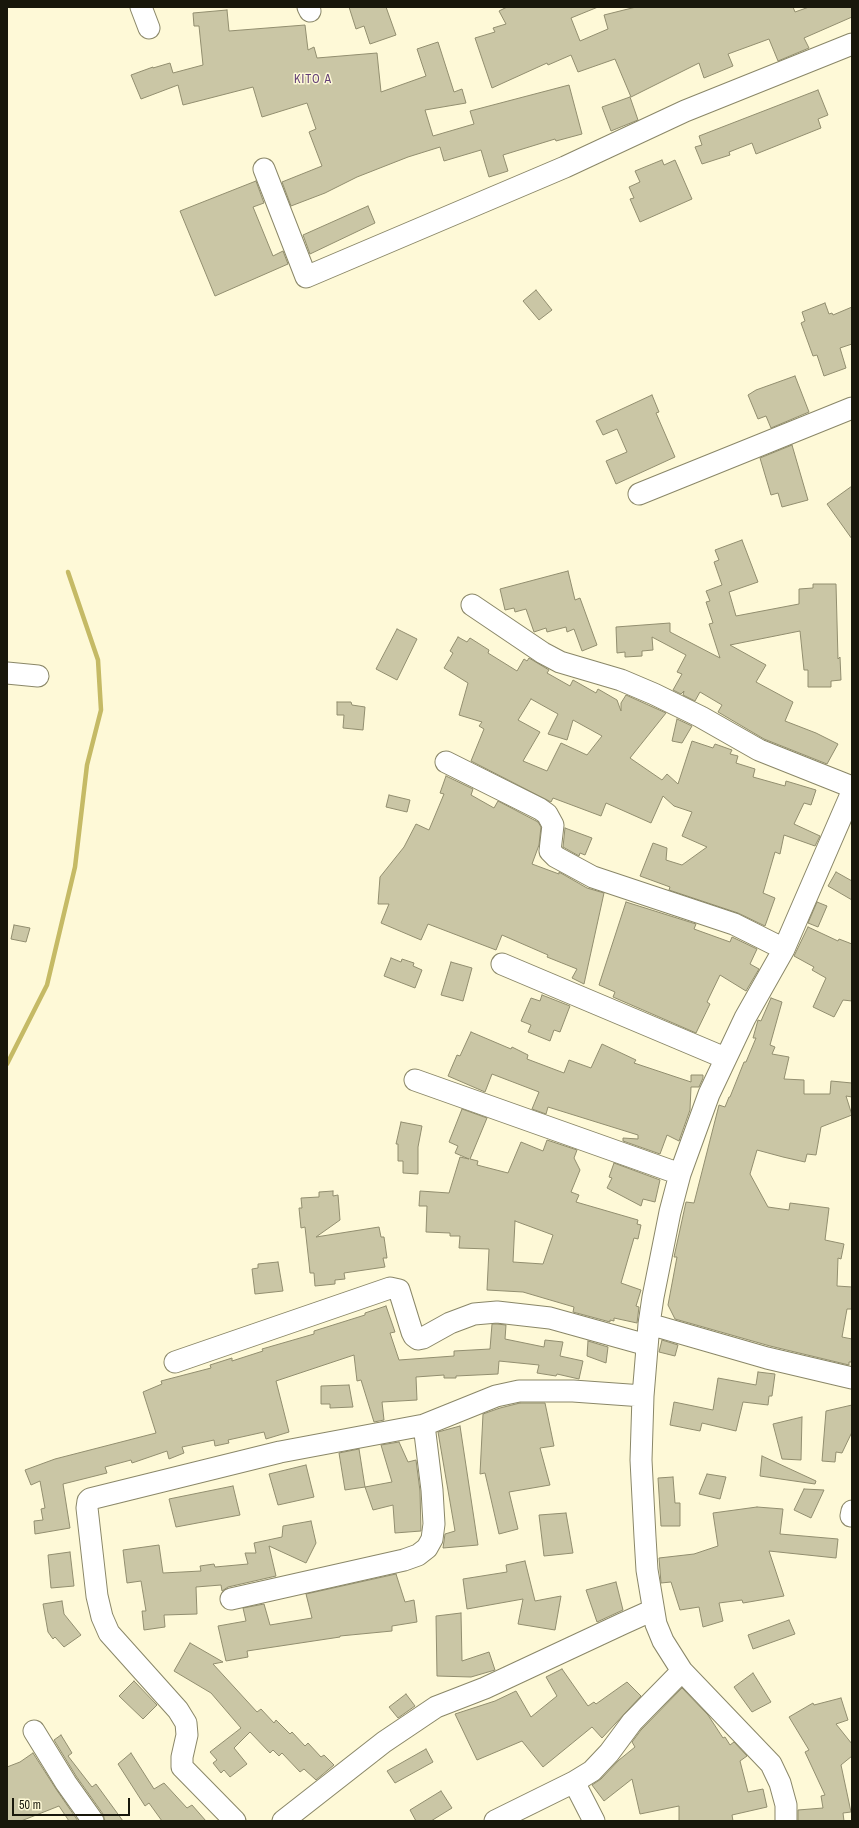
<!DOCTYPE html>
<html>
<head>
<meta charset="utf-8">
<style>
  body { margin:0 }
  #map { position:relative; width:859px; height:1828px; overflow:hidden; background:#fef9d7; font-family:"Archivo Narrow",sans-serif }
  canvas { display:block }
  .frame { position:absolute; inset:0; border:8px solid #18170b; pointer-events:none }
  .scale { position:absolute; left:12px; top:1798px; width:118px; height:18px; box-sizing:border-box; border:2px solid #18170b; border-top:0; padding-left:5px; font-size:12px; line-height:14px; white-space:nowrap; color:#18170b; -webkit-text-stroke:3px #fef9d7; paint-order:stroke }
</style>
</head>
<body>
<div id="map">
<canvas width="859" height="1828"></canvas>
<div class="frame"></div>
<div class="scale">50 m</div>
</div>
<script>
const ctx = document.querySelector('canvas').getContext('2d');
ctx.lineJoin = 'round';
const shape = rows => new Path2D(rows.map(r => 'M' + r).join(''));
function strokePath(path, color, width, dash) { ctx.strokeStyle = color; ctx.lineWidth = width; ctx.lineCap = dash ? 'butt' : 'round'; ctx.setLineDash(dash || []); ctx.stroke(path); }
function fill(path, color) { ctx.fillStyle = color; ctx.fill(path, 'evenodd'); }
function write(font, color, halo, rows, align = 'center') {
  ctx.font = font + ' "Archivo Narrow",sans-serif'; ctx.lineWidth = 3; ctx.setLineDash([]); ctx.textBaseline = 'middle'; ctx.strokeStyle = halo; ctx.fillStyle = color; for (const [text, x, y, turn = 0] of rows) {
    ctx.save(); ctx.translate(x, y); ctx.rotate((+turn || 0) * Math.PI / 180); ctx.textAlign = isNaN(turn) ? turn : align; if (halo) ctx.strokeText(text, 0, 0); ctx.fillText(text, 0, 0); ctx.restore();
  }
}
const stream = shape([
  [7,1064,47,985,75,867,87,765,101,710,98,660,68,572]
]);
const building = shape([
  [349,7,386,7,396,35,370,44,364,26,356,29,349,7],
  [507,7,598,7,571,18,580,41,608,29,604,15,636,7,793,7,795,12,809,7,852,7,852,17,804,38,809,48,778,61,769,39,728,54,733,66,704,78,699,63,631,97,615,59,578,72,571,55,548,65,547,63,492,88,475,38,495,32,493,28,506,24,499,11,507,7],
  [227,10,229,31,305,25,308,50,314,47,317,58,377,53,381,92,426,76,417,49,438,42,454,92,462,89,466,103,425,110,433,136,474,124,470,111,569,85,582,134,556,141,555,139,503,155,508,171,489,177,481,150,444,161,440,147,408,157,357,177,325,193,291,206,282,182,322,166,309,132,316,129,307,103,262,117,253,87,183,105,178,85,141,99,131,75,153,67,153,68,170,63,173,73,203,65,199,26,194,26,193,13,227,10],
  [818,90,828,115,818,119,821,128,756,154,752,143,729,152,730,155,702,164,695,147,702,145,699,136,818,90],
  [630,97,638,120,611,131,602,107,630,97],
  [662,160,664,165,675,160,692,199,640,222,630,199,634,198,629,187,640,182,635,171,662,160],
  [256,181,264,203,253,207,273,256,283,251,288,264,215,296,180,211,256,181],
  [368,206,375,223,310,254,303,235,368,206],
  [536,290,552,310,539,320,523,301,536,290],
  [825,303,829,314,832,313,833,315,852,307,852,344,840,348,846,368,824,376,817,355,813,356,801,323,805,321,802,312,825,303],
  [795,376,809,412,771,428,766,416,758,419,748,395,756,390,795,376],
  [652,395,659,412,656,413,675,457,616,484,606,461,627,452,617,429,603,435,596,421,652,395],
  [792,445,808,500,782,507,778,493,771,495,760,458,792,445],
  [852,486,852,539,827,504,852,486],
  [742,540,758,582,729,592,736,616,799,604,799,589,813,588,813,584,836,584,838,659,840,657,841,680,831,681,831,687,808,687,808,670,804,670,800,631,730,645,766,665,756,682,793,702,785,721,816,733,838,744,827,764,764,739,718,712,722,705,700,692,695,701,683,695,684,691,681,694,673,690,682,674,677,672,686,655,652,637,653,650,642,651,642,656,625,657,625,652,617,653,616,627,670,623,670,632,720,658,709,624,713,623,706,602,710,601,706,591,722,585,714,562,719,560,715,550,742,540],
  [568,571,575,600,580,598,597,645,582,651,574,629,567,632,566,627,547,632,546,628,534,632,526,609,515,612,514,608,505,610,500,589,568,571],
  [397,629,417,639,397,680,376,669,397,629],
  [458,637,467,642,470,638,489,650,488,653,517,671,524,659,527,661,529,658,549,670,547,673,570,686,573,680,596,693,598,689,617,700,621,711,621,703,626,695,666,713,630,758,662,780,667,774,678,784,692,741,713,748,715,744,732,750,730,754,738,756,736,763,755,769,753,777,785,786,786,781,816,790,811,805,804,803,794,824,820,836,815,846,784,835,780,854,775,852,763,893,775,898,765,926,738,913,669,890,670,887,640,876,653,843,667,848,666,860,682,865,707,847,682,836,692,812,674,806,663,796,651,823,606,803,601,816,553,798,551,802,471,761,484,729,479,726,482,722,459,715,468,683,444,668,453,653,450,651,458,637],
  [531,699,558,714,548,734,567,740,573,720,602,736,587,755,561,743,547,771,523,761,540,732,518,720,531,699],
  [337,702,351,702,352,705,365,707,363,730,343,728,344,715,337,715,337,702],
  [677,719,692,726,682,743,672,741,677,719],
  [446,776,473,789,471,795,494,808,498,801,538,822,541,827,539,845,532,864,559,874,559,872,587,888,604,893,584,984,572,978,577,969,547,957,548,955,502,935,496,950,428,924,421,940,381,923,389,904,378,904,380,877,404,847,416,824,429,830,444,794,440,793,446,776],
  [389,795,410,800,407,812,386,807,389,795],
  [565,828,592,838,585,855,580,853,579,856,563,847,565,828],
  [836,872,852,881,852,900,828,886,836,872],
  [626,902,696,924,694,929,730,942,732,937,757,949,750,964,759,969,746,991,720,975,707,1002,710,1004,696,1033,613,997,615,992,599,985,626,902],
  [817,902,827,906,818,927,808,923,817,902],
  [14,925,30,928,26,942,11,939,14,925],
  [808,927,838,941,839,939,852,944,852,1001,843,1000,834,1017,813,1007,826,978,812,970,814,967,794,956,808,927],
  [391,958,401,962,402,959,414,963,413,966,422,970,415,988,384,976,391,958],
  [451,962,472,968,463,1001,441,995,451,962],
  [542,995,570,1006,560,1032,554,1030,550,1041,528,1032,531,1025,521,1021,531,998,540,1001,542,995],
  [771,998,782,1002,770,1045,775,1047,772,1054,789,1057,784,1079,804,1080,804,1094,830,1094,831,1081,852,1083,852,1097,846,1096,852,1115,821,1127,816,1155,807,1154,805,1162,783,1157,757,1150,750,1174,768,1207,789,1210,790,1203,829,1208,825,1240,844,1244,841,1259,838,1258,837,1286,852,1287,852,1309,847,1309,842,1337,852,1339,852,1362,849,1362,849,1365,770,1346,675,1319,668,1305,677,1257,674,1257,686,1202,694,1203,719,1105,725,1107,729,1097,730,1097,744,1062,746,1062,756,1038,753,1038,758,1020,761,1021,771,998],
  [471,1032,511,1049,512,1047,528,1055,527,1059,564,1073,569,1060,591,1068,602,1044,636,1060,634,1063,691,1082,691,1075,703,1075,703,1078,699,1087,691,1087,690,1110,679,1141,667,1135,660,1154,623,1141,623,1138,638,1139,638,1135,548,1107,546,1114,532,1109,539,1092,492,1074,485,1092,448,1076,457,1055,460,1056,471,1032],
  [462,1109,487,1118,470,1159,478,1161,477,1165,508,1173,521,1142,543,1151,547,1140,577,1150,574,1158,580,1170,571,1192,579,1195,576,1202,638,1220,637,1224,641,1225,638,1239,634,1238,621,1283,641,1290,636,1306,639,1307,637,1323,614,1318,614,1321,610,1320,610,1322,573,1312,574,1307,523,1292,487,1290,489,1249,459,1248,460,1236,450,1236,450,1233,426,1232,427,1206,419,1206,420,1191,449,1193,460,1157,469,1159,455,1153,458,1146,449,1142,462,1109],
  [515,1221,553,1235,543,1264,513,1262,515,1221],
  [401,1122,422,1126,418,1147,418,1174,403,1173,403,1161,398,1161,398,1144,396,1144,401,1122],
  [614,1163,660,1180,655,1202,643,1199,641,1206,607,1188,612,1178,609,1177,614,1163],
  [333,1191,333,1196,338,1195,340,1220,316,1237,379,1227,381,1237,384,1237,387,1258,383,1258,385,1267,344,1273,345,1279,335,1280,335,1284,315,1286,314,1273,310,1273,309,1263,305,1227,301,1228,299,1208,302,1208,301,1198,319,1197,319,1192,333,1191],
  [278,1262,283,1291,255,1294,252,1269,258,1268,258,1264,278,1262],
  [386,1306,395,1332,390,1333,399,1360,454,1356,454,1351,490,1349,492,1324,497,1324,506,1325,505,1339,544,1347,545,1340,563,1342,560,1356,583,1361,579,1379,557,1374,556,1376,537,1373,539,1365,499,1361,498,1374,456,1376,456,1378,444,1378,444,1375,416,1377,417,1400,382,1402,384,1420,374,1422,361,1380,357,1381,354,1355,276,1381,289,1432,266,1439,264,1432,228,1440,229,1443,215,1446,214,1440,182,1447,184,1453,169,1459,167,1451,132,1463,131,1460,105,1467,107,1473,63,1484,70,1528,35,1534,34,1521,43,1520,41,1509,45,1508,40,1481,31,1485,25,1470,55,1459,156,1433,143,1392,162,1384,161,1381,211,1368,210,1365,232,1358,232,1361,263,1351,262,1349,314,1334,314,1331,365,1315,365,1313,386,1306],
  [662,1340,678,1345,675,1356,659,1352,662,1340],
  [588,1341,608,1347,606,1363,587,1356,588,1341],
  [758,1372,775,1374,772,1396,769,1396,768,1405,743,1402,736,1431,702,1423,700,1431,670,1425,674,1402,713,1410,718,1378,756,1385,758,1372],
  [349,1385,353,1407,330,1408,330,1404,321,1404,321,1386,349,1385],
  [520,1403,545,1403,554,1446,540,1448,550,1485,509,1492,518,1529,499,1534,485,1473,480,1474,483,1414,500,1408,520,1403],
  [852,1405,852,1432,842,1453,836,1452,835,1462,822,1461,826,1411,852,1405],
  [802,1417,801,1460,782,1459,773,1424,802,1417],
  [460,1426,478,1545,443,1548,445,1534,455,1531,438,1432,460,1426],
  [399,1442,408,1462,416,1460,420,1491,421,1531,395,1533,393,1505,373,1510,365,1487,392,1482,381,1445,399,1442],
  [359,1449,365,1487,345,1490,339,1453,359,1449],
  [762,1456,816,1481,815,1484,760,1476,762,1456],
  [306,1465,314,1497,278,1505,269,1474,306,1465],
  [707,1474,726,1477,720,1499,699,1494,707,1474],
  [673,1477,675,1503,680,1503,680,1526,661,1526,658,1478,673,1477],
  [233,1486,240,1515,176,1527,169,1499,233,1486],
  [804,1489,824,1490,811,1518,794,1510,804,1489],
  [757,1507,783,1509,780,1534,838,1539,836,1558,769,1551,784,1596,743,1603,742,1600,719,1603,723,1621,703,1627,699,1607,680,1610,671,1582,661,1583,659,1558,694,1554,718,1546,713,1513,757,1507],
  [566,1513,573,1553,544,1556,539,1515,566,1513],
  [311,1521,316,1543,306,1563,269,1546,276,1576,228,1587,222,1591,221,1585,196,1587,197,1614,164,1615,165,1627,144,1630,142,1611,146,1611,141,1581,127,1583,123,1550,159,1545,163,1573,201,1571,200,1566,214,1564,215,1567,248,1564,245,1553,256,1553,254,1543,282,1537,283,1526,311,1521],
  [70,1552,74,1586,51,1588,48,1555,70,1552],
  [525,1561,535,1601,561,1596,555,1630,518,1624,523,1599,467,1609,463,1579,507,1572,506,1565,525,1561],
  [396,1574,405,1602,414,1600,417,1622,392,1626,392,1631,340,1636,340,1637,247,1651,248,1657,226,1661,218,1626,246,1621,243,1608,264,1604,270,1625,312,1618,306,1594,396,1574],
  [616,1582,623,1610,597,1622,586,1590,616,1582],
  [62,1601,64,1614,81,1635,64,1647,55,1637,53,1639,48,1632,43,1604,62,1601],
  [461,1613,462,1661,489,1652,495,1670,471,1677,437,1676,436,1616,461,1613],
  [789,1620,795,1634,753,1649,748,1635,789,1620],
  [190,1643,223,1662,213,1664,257,1712,261,1709,274,1723,276,1720,290,1734,292,1732,305,1746,308,1743,321,1757,324,1755,334,1765,316,1780,304,1769,300,1772,282,1753,279,1756,273,1750,270,1753,250,1732,234,1748,247,1764,230,1777,224,1770,221,1773,213,1763,217,1760,210,1752,241,1728,211,1693,174,1671,190,1643],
  [562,1669,588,1706,594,1702,596,1704,627,1682,641,1696,602,1738,592,1727,543,1767,522,1741,477,1760,455,1714,495,1701,516,1691,531,1717,557,1696,546,1677,562,1669],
  [753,1673,771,1702,752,1712,734,1687,753,1673],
  [134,1681,157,1705,143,1719,119,1696,134,1681],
  [682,1688,708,1715,723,1738,725,1737,730,1745,734,1742,747,1756,740,1761,748,1792,763,1789,767,1807,732,1815,733,1821,679,1821,679,1806,640,1814,632,1779,604,1801,592,1785,601,1779,619,1760,635,1747,632,1742,641,1730,682,1688],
  [406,1694,415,1706,398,1718,389,1707,406,1694],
  [841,1698,848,1720,836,1724,852,1744,852,1756,841,1765,851,1812,843,1813,844,1821,798,1821,798,1810,823,1808,821,1796,825,1795,805,1752,809,1750,789,1717,813,1703,814,1705,841,1698],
  [61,1735,72,1753,68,1756,92,1787,96,1784,123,1821,105,1821,103,1814,76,1776,54,1740,61,1735],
  [426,1749,433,1762,395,1783,387,1771,426,1749],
  [33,1753,56,1789,78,1821,69,1821,59,1806,21,1821,7,1821,7,1767,20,1762,33,1753],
  [131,1753,154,1789,164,1783,187,1808,192,1805,206,1821,162,1821,149,1803,145,1806,118,1764,131,1753],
  [441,1791,452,1808,431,1821,416,1821,410,1810,441,1791]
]);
const minor = shape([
  [141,7,149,28],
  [308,7,310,11],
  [264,169,306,277,565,167,685,111,852,44],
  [639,494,852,408],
  [472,605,543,653,560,662,621,680,654,694,701,717,759,750,852,787],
  [7,673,38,676],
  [446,762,540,809,547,814,553,825,550,851,556,857,593,877,734,924,784,949],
  [502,964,725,1058],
  [415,1080,680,1174],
  [649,1324,767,1358,852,1378],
  [175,1362,390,1288,399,1290,412,1332,414,1336,418,1339,423,1338,450,1323,474,1314,497,1312,550,1318,647,1345],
  [851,1516,852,1511],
  [231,1599,404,1560,418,1555,427,1548,432,1539,434,1524,432,1490,424,1425],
  [34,1731,66,1783,93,1821],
  [574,1782,594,1821],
  [235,1821,182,1767,182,1757,187,1735,186,1723,178,1710,109,1633,102,1617,97,1596,87,1508,88,1501,90,1499,280,1452,424,1425,496,1396,519,1391,573,1391,643,1396],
  [283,1821,384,1742,436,1707,485,1688,622,1624,653,1610],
  [495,1821,574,1782,592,1771,609,1753,632,1722,682,1671],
  [786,1821,786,1805,780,1783,771,1764,682,1671,663,1641,656,1624,647,1570,645,1537,641,1460,643,1396,649,1324,653,1297,670,1212,680,1174,709,1094,745,1018,784,949,852,792]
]);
const quarterNames = [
  ["KITO A",313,80]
];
strokePath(stream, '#c5ba65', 4.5);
fill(building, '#cac6a5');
strokePath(building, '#928e6f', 1);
strokePath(minor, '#8a8768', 23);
strokePath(minor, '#fff', 21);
ctx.letterSpacing = '1px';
write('12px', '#613d76', '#fef9d7', quarterNames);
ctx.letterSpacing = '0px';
</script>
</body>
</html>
